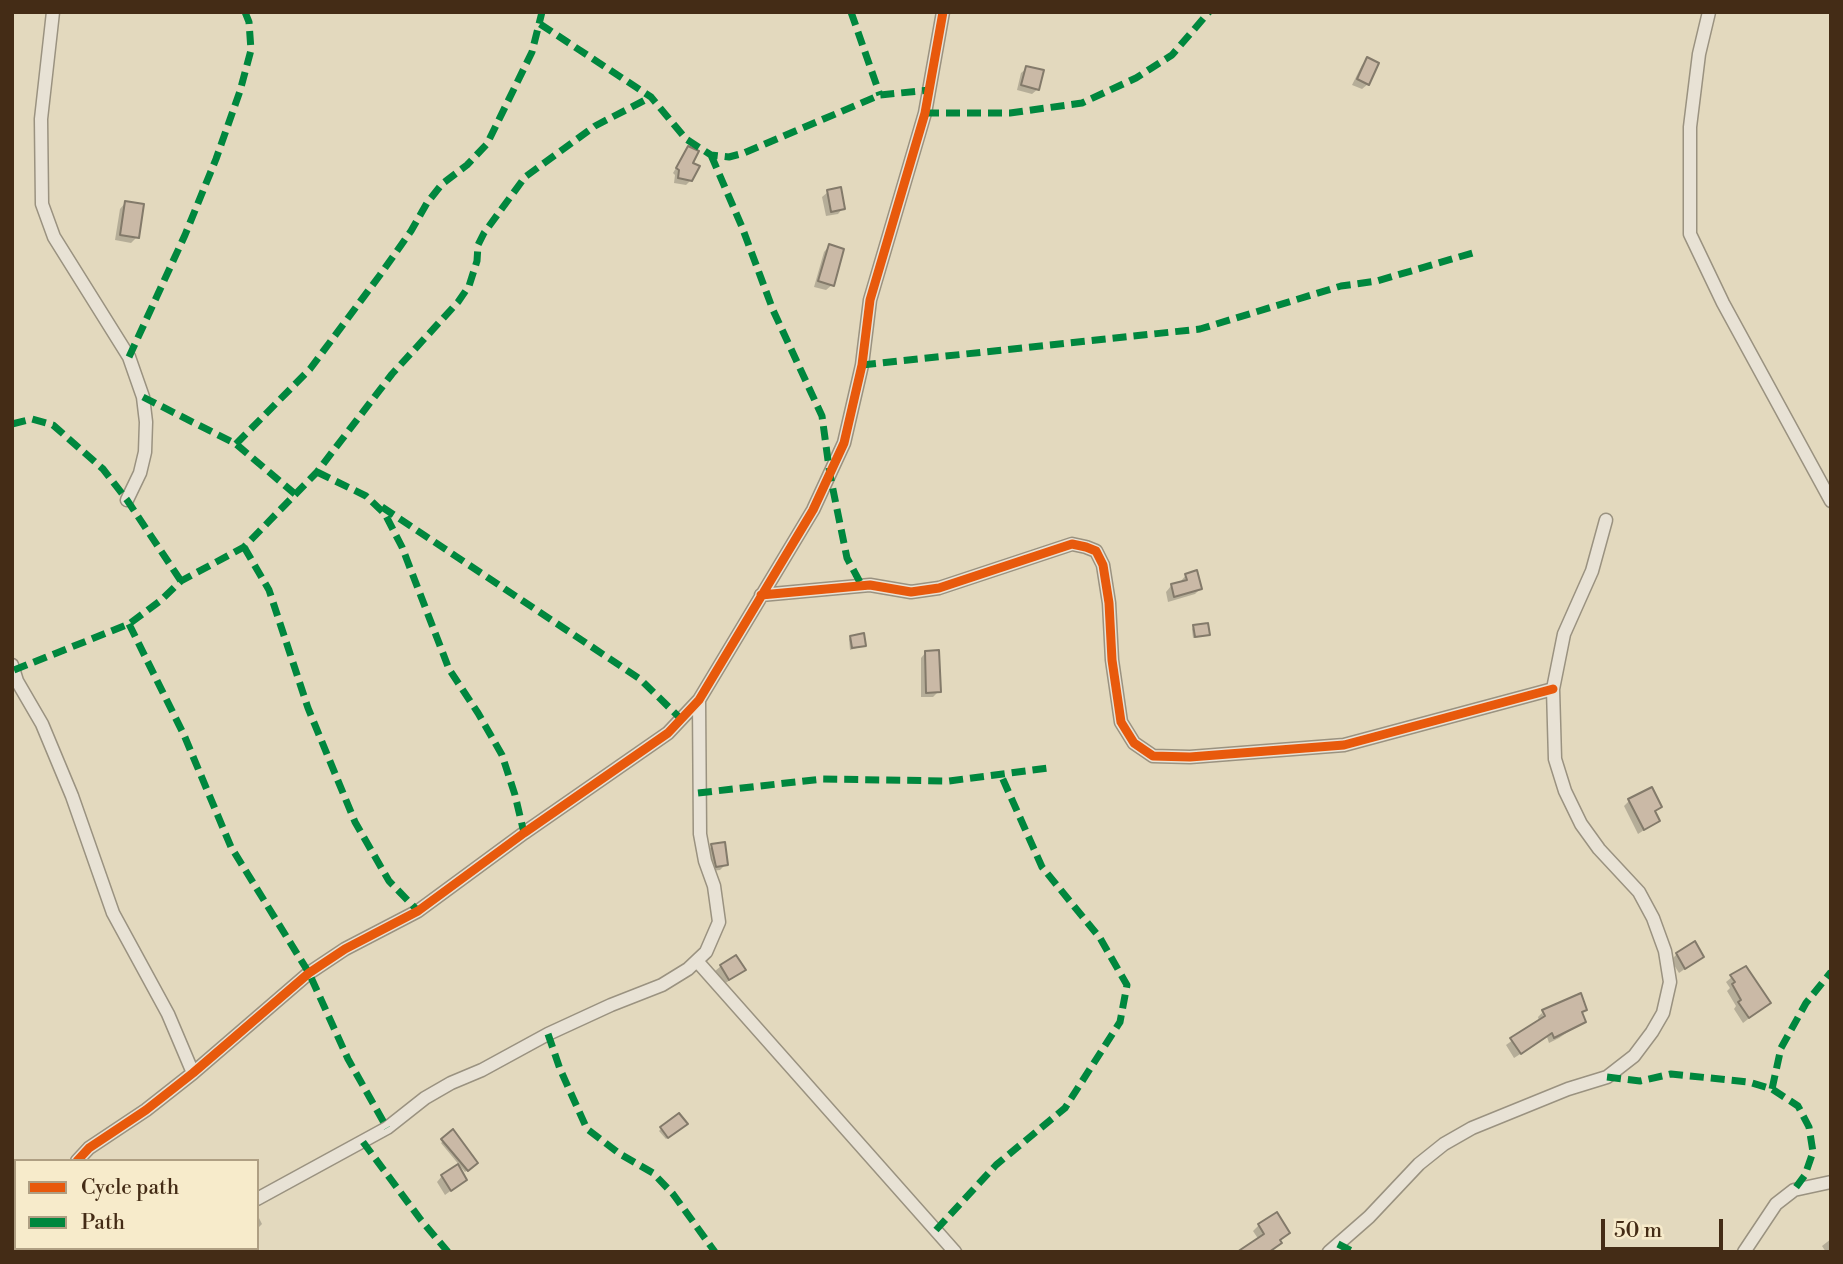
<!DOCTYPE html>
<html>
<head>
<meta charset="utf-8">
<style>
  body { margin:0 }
  #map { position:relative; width:1843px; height:1264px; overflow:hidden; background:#e3d9be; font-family:"Libre Bodoni",serif }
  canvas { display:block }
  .frame { position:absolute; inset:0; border:14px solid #442c16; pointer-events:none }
  .legend { position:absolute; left:14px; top:1159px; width:245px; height:91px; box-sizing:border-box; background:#f7ebcb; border:2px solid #af9f83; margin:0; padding:9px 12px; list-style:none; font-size:21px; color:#442c16 }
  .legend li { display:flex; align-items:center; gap:14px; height:35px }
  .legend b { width:35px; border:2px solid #af9f83 }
  .scale { position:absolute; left:1601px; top:1219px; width:122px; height:32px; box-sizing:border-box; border:4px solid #442c16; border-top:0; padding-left:9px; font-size:21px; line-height:24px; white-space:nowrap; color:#442c16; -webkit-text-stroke:5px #f7ebcb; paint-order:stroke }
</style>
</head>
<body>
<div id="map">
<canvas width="1843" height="1264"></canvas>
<div class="frame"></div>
<ul class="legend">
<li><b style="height:9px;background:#e8590c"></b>Cycle path</li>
<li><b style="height:9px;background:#00873e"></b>Path</li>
</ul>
<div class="scale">50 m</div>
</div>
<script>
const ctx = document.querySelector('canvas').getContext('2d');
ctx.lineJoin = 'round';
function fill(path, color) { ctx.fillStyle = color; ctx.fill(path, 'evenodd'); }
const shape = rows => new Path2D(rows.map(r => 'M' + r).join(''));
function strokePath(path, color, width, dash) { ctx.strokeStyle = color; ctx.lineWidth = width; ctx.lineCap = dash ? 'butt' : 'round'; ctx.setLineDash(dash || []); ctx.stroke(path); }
const shadow = shape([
  [1367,60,1368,84,1362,89,1352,85,1362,65],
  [1027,68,1038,89,1032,94,1017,90,1021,73],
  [688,148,691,164,691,180,686,185,674,183,675,175,673,173],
  [828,192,843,208,838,214,826,216,822,197],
  [125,203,137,237,131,243,115,240,120,209],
  [829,246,832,285,826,290,814,287,824,252],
  [1186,575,1200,589,1195,594,1168,602,1166,592,1171,586,1181,583,1181,581],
  [1194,626,1208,635,1193,638,1192,629],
  [851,637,864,646,850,650,849,639],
  [926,652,939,691,933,697,921,697,921,658],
  [1629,801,1660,807,1654,813,1658,821,1638,834,1624,806],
  [712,846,726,864,720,870,711,871,707,851],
  [1677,954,1702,957,1679,973,1671,960],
  [721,966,744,970,723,985,715,971],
  [1732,977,1769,1003,1743,1023,1734,1009,1736,1006,1727,991,1730,988,1726,982],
  [1585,1009,1581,1014,1584,1021,1559,1038,1549,1043,1547,1037,1514,1058,1506,1045,1539,1021,1538,1017,1542,1013,1547,1024],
  [684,1126,666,1139,659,1131,661,1129],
  [452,1132,476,1163,465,1172,441,1143],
  [442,1176,465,1180,445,1195,437,1182],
  [257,1214,262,1224,257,1229],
  [1259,1225,1288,1233,1279,1241,1280,1243,1275,1249,1270,1252,1259,1252,1259,1240,1253,1231],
  [1831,1239,1831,1252,1826,1252,1822,1246]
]);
const building = shape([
  [1367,57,1379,63,1369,85,1357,79,1367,57],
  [1026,66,1044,70,1039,90,1021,85,1026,66],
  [688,146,699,151,693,163,700,166,692,181,678,178,679,170,676,168,688,146],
  [841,187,845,209,831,212,827,190,841,187],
  [125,201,144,204,139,238,120,235,125,201],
  [829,244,844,249,834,286,818,281,829,244],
  [1197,570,1202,589,1174,597,1171,584,1187,580,1185,574,1197,570],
  [1208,623,1210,635,1195,637,1193,625,1208,623],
  [864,633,866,646,852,648,850,636,864,633],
  [939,650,941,692,926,693,925,651,939,650],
  [1652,787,1662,807,1655,811,1660,821,1644,830,1628,799,1652,787],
  [725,842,728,865,716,867,711,844,725,842],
  [1695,941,1704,957,1685,969,1676,953,1695,941],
  [736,955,746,970,729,980,720,965,736,955],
  [1746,966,1771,1003,1749,1018,1738,1002,1741,1000,1732,984,1735,982,1730,975,1746,966],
  [1581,993,1587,1010,1582,1012,1586,1022,1554,1038,1552,1033,1521,1054,1510,1038,1545,1016,1542,1010,1581,993],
  [679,1113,688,1124,668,1138,660,1127,679,1113],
  [453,1129,478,1163,468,1171,441,1139,453,1129],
  [458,1164,467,1180,451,1191,441,1175,458,1164],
  [1277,1212,1290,1233,1280,1240,1282,1243,1269,1252,1237,1252,1264,1234,1258,1224,1277,1212]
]);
const street = shape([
  [53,12,41,119,42,204,54,237,129,357,143,397,146,422,145,452,140,473,127,500],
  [1709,12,1699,54,1690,127,1690,234,1723,303,1831,501],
  [761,595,870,585,911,592,939,588,1072,544,1086,547,1096,551,1103,565,1109,603,1112,660,1121,722,1134,743,1153,756,1190,757,1344,745,1553,689],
  [12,665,17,681,42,724,72,796,113,913,168,1014,193,1073],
  [697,961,955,1252],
  [77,1161,89,1148,146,1110,193,1073,309,973,345,949,418,911,524,833,668,733,699,700,813,510,844,443,862,365,870,300,925,113,943,12],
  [257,1199,387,1128,425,1098,451,1083,482,1070,548,1034,611,1005,662,985,688,969,706,952,719,922,714,886,705,861,700,834,699,700],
  [37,1252,38,1248],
  [155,1252,161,1248],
  [1329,1252,1369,1217,1419,1164,1444,1144,1472,1128,1568,1089,1607,1077,1634,1056,1652,1032,1663,1013,1670,982,1665,951,1653,918,1639,892,1599,849,1581,824,1565,791,1555,759,1553,689,1564,634,1592,571,1606,520],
  [1744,1252,1776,1204,1794,1190,1831,1182]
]);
const quiet = shape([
  [851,12,880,95],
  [540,24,651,97,686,139,711,155,729,157,744,153,880,95,930,90],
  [925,113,1010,113,1082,103,1136,78,1172,55,1209,12],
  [711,155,742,227,773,310,822,416,830,475,847,558,862,586],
  [129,357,185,235,216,159,240,91,251,50,249,22,245,12],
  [862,365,1200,329,1341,286,1377,281,1476,252],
  [143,397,236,444,295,494],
  [12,424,32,419,53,425,103,469,127,500,181,581],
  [236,444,310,369,380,275,411,231,427,203,442,184,467,165,487,144,532,52,542,12],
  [317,472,366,496,385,514,402,547,449,669,478,713,502,755,515,795,524,833],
  [382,507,640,679,681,719],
  [244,547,269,590,308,708,355,822,389,881,418,911],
  [129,624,184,735,231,847,309,973,348,1059,387,1128],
  [14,670,129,624,160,601,181,581,244,547,317,472,392,374,458,302,469,286,477,261,478,245,484,233,525,177,595,126,651,97],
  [698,793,822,779,949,781,1048,768],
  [548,1034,560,1069,587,1129,620,1154,653,1173,673,1194,715,1252],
  [1607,1077,1640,1081,1671,1074,1749,1082,1772,1089,1798,1106,1809,1127,1813,1152,1805,1175,1794,1190],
  [1772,1089,1781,1048,1806,1003,1831,972],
  [363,1142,421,1220,448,1252],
  [12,1191,16,1192],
  [936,1230,996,1165,1065,1108,1120,1022,1127,985,1100,938,1042,867,1001,775],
  [1338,1244,1354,1252],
  [246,1248,249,1252]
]);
const cycleway = shape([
  [761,595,870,585,911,592,939,588,1072,544,1086,547,1096,551,1103,565,1109,603,1112,660,1121,722,1134,743,1153,756,1190,757,1344,745,1553,689],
  [77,1161,89,1148,146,1110,193,1073,309,973,345,949,418,911,524,833,668,733,699,700,813,510,844,443,862,365,870,300,925,113,943,12]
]);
fill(shadow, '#0003');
fill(building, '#cab9a6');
strokePath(building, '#837a6a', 2);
strokePath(street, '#9a9280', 15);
strokePath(street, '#e8e2d5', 12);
strokePath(quiet, '#00873e', 7, [14, 7]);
strokePath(cycleway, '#e8590c', 9);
</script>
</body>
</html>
